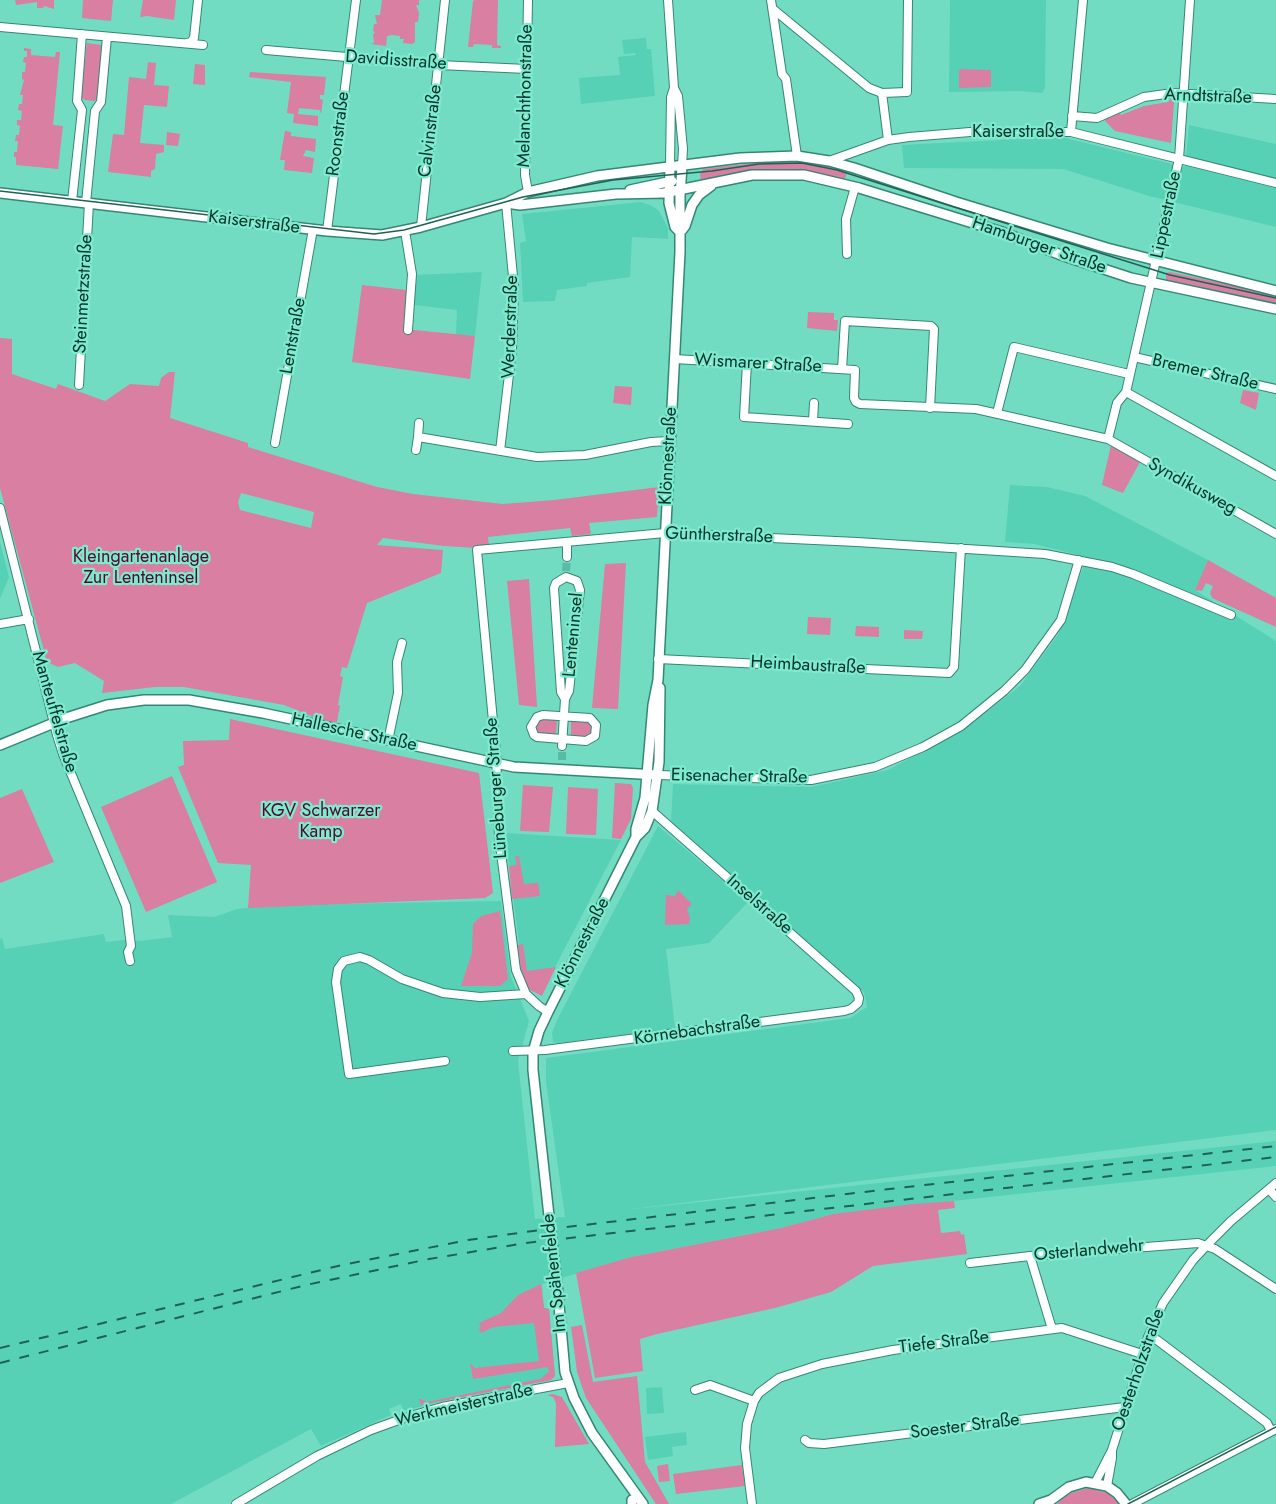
<!DOCTYPE html>
<html>
<head>
<meta charset="utf-8">
<style>
  body { margin:0 }
  canvas { display:block; background:#71dcc2 }
</style>
</head>
<body>
<canvas width="1276" height="1504"></canvas>
<script>
const ctx = document.querySelector('canvas').getContext('2d');
ctx.lineJoin = 'round';
function fill(path, color) { ctx.fillStyle = color; ctx.fill(path, 'evenodd'); }
const shape = rows => new Path2D(rows.map(r => 'M' + r).join(''));
function strokePath(path, color, width, dash) { ctx.strokeStyle = color; ctx.lineWidth = width; ctx.lineCap = dash ? 'butt' : 'round'; ctx.setLineDash(dash || []); ctx.stroke(path); }
function write(font, color, halo, rows, align = 'center') {
  ctx.font = font + ' Jost,sans-serif'; ctx.lineWidth = 4.5; ctx.setLineDash([]); ctx.textBaseline = 'middle'; ctx.strokeStyle = halo; ctx.fillStyle = color; for (const [text, x, y, turn = 0] of rows) {
    ctx.save(); ctx.translate(x, y); ctx.rotate((+turn || 0) * Math.PI / 180); ctx.textAlign = isNaN(turn) ? turn : align; if (halo) ctx.strokeText(text, 0, 0); ctx.fillText(text, 0, 0); ctx.restore();
  }
}
const built = shape([
  [950,0,1046,0,1045,88,1042,93,1021,91,949,92],
  [646,38,647,49,651,49,655,96,581,104,579,78,620,75,618,57,636,55,635,53,624,54,622,40],
  [1189,125,1276,144,1276,227,1149,196,1063,169,904,168,902,145,1061,137,1185,167],
  [641,202,652,206,659,211,668,228,668,239,632,237,630,277,587,283,587,286,557,290,555,301,523,302,520,243,526,241,522,214],
  [482,272,475,336,456,335,457,310,414,305,417,275],
  [1010,485,1047,487,1085,496,1208,560,1195,590,1276,641,1276,1130,624,1210,1276,1141,1276,1166,833,1214,781,1228,631,1257,542,1284,544,1308,549,1309,555,1376,551,1380,459,1397,403,1411,401,1404,389,1409,391,1415,321,1446,311,1429,171,1504,0,1504,0,939,2,938,5,949,104,934,106,942,124,940,140,941,172,937,168,915,214,917,237,909,273,905,501,901,511,977,529,1021,518,1061,535,1219,565,1217,546,1082,546,1058,850,1018,867,1007,864,992,671,821,673,784,811,787,888,770,970,725,1020,686,1058,635,1087,557,1034,544,1005,542],
  [0,542,9,577,0,599],
  [658,826,748,902,709,943,666,949,675,1028,558,1043,553,1042,552,1033,557,1020],
  [505,833,621,840,542,992,523,975],
  [662,1387,664,1413,647,1414,646,1388],
  [686,1432,687,1445,672,1447,673,1456,648,1460,645,1437]
]);
const green = shape([
  [15,0,54,0,54,9,44,6,43,8,37,8,37,2,16,5],
  [83,0,113,0,111,21,82,18],
  [143,0,176,0,174,20,147,16,140,17],
  [382,0,419,0,419,5,416,5,419,13,418,22,415,22,415,42,412,44,403,43,404,39,400,39,400,36,392,35,387,36,386,46,371,44,374,43,373,35,375,32,373,31,374,24,377,24,375,15,380,15],
  [475,0,498,0,497,45,501,46,501,48,492,48,492,45,474,44,473,47,468,47,473,1],
  [87,43,102,45,97,99,94,101,85,100,81,97],
  [24,48,31,49,31,55,55,57,56,52,60,52,53,125,63,126,58,169,16,165,16,157,14,157,14,152,17,152,18,141,15,141,16,135,19,135,20,126,17,125,17,120,21,120,22,111,18,110,19,104,22,104,23,95,20,95,24,80,22,79,22,72,25,72,26,63,23,62,24,57,27,57,27,51,24,51],
  [148,62,156,63,154,85,169,86,167,107,144,105,140,143,164,145,164,152,156,154,155,169,151,171,151,177,108,172,113,134,124,135,129,77,146,79],
  [195,64,205,65,205,85,193,84],
  [961,69,991,70,991,87,959,88,959,71],
  [250,72,326,77,324,95,320,95,320,99,323,100,321,114,320,110,299,108,298,114,318,116,318,126,293,123,294,114,287,113,291,82,249,77],
  [1174,95,1178,97,1174,103,1171,143,1115,131,1105,121,1106,116,1118,110,1121,115,1144,106,1168,102],
  [285,131,291,132,291,136,316,139,315,152,306,150,303,156,314,158,312,173,284,170,285,160,280,160],
  [167,132,180,134,178,146,166,145],
  [782,160,808,161,848,170,844,181,803,171,769,170,726,175,701,182,700,174,703,169],
  [1170,272,1276,295,1276,306,1166,282,1166,273],
  [362,285,407,290,404,329,475,336,470,379,352,362],
  [808,312,834,313,834,320,838,320,837,331,807,328],
  [0,338,12,339,12,374,56,389,58,384,105,401,130,384,159,386,161,378,169,372,175,372,170,418,248,443,248,447,377,487,413,494,503,504,554,500,659,487,657,517,589,523,591,534,572,536,570,528,488,537,489,546,477,548,444,546,383,538,377,545,443,550,441,573,367,603,347,668,342,667,340,676,343,677,338,705,340,706,336,726,284,705,184,687,155,687,102,693,104,681,75,663,58,667,47,662,0,488],
  [241,493,314,512,311,528,240,510,238,502],
  [615,386,632,387,631,405,613,403],
  [1243,390,1259,393,1256,410,1240,403],
  [1111,445,1140,462,1123,493,1102,485],
  [1208,560,1276,598,1276,627,1212,598,1210,593,1213,586,1206,583,1202,591,1195,590],
  [626,563,618,709,592,708,605,564],
  [529,579,537,706,537,707,519,705,507,581],
  [808,617,831,618,830,635,807,634],
  [856,626,879,627,879,637,855,636],
  [904,630,923,631,922,639,904,639],
  [555,718,557,720,556,736,541,736,535,732,535,722,538,719],
  [230,719,479,773,493,893,485,898,248,908,251,865,218,863,178,767,184,765,183,741,229,740],
  [574,719,591,722,593,731,588,738,571,737,571,720],
  [172,776,217,882,146,912,101,807],
  [615,783,631,784,633,788,631,819,621,839,612,838],
  [523,785,553,787,549,832,520,831],
  [568,787,598,789,596,835,566,834],
  [22,789,54,862,0,883,0,798],
  [515,856,519,856,524,884,538,883,540,896,512,899,509,866,517,865],
  [678,890,692,904,687,909,690,918,689,924,665,925,666,895,675,896],
  [500,911,508,979,500,986,461,986,472,953,473,924,481,916],
  [523,944,527,971,556,967,542,996,530,990,522,977,518,945],
  [954,1201,955,1208,938,1210,941,1233,960,1231,961,1235,964,1234,967,1254,873,1266,831,1292,775,1308,657,1334,640,1339,643,1371,595,1378,576,1273,631,1257,781,1228,833,1214,913,1204],
  [541,1284,544,1308,549,1309,555,1376,551,1380,421,1405,419,1399,421,1399,427,1402,540,1379,549,1372,548,1367,473,1379,470,1363,475,1368,539,1361,534,1323,494,1327,481,1333,479,1329,481,1327,479,1323,501,1313,518,1295],
  [582,1325,593,1382,637,1376,645,1462,669,1504,656,1504,586,1398,577,1372,571,1327],
  [553,1394,562,1397,589,1444,555,1447,556,1403,553,1397,547,1395],
  [668,1464,670,1481,659,1482,657,1466],
  [742,1465,745,1486,676,1494,673,1474],
  [1088,1488,1108,1493,1120,1504,1057,1504,1068,1494]
]);
const minorTunnel = shape([
  [566,571,567,557],
  [562,760,562,746]
]);
const minor = shape([
  [528,0,525,175,528,192],
  [668,0,674,88,671,97,670,166],
  [771,0,782,74,786,79,797,156],
  [773,9,869,88,882,93,907,92,908,0],
  [0,27,203,45],
  [187,43,191,42,194,38,198,0],
  [266,50,439,65,527,69],
  [674,88,678,96,683,149,682,166],
  [882,93,888,140],
  [1072,116,1097,118,1144,97,1173,93,1276,99],
  [1071,132,1083,0],
  [829,161,888,140,909,137,970,132,1071,132,1276,183],
  [72,201,82,110,77,101,82,34],
  [86,203,95,111,101,102,107,37],
  [421,227,445,0],
  [327,231,356,0],
  [405,231,412,274,408,330],
  [847,254,846,219,855,187],
  [1134,357,1276,389],
  [675,359,855,370,854,398,856,402,860,404,976,409,1108,439,1117,403,1126,392,1179,159,1190,0],
  [747,363,744,417,848,424],
  [842,369,845,321,931,326,934,329,930,408],
  [79,385,89,203],
  [1126,392,1276,476],
  [997,413,1014,347,1129,374],
  [813,421,814,403],
  [419,423,418,437,537,457,585,455,651,442,669,441],
  [1108,439,1276,534],
  [275,443,313,229],
  [416,450,418,437],
  [500,451,512,349,514,287,506,203],
  [0,508,57,735,63,754,126,906,131,946,128,952,130,961],
  [567,557,567,542],
  [0,624,29,619],
  [658,659,949,673,954,667,961,548],
  [543,715,590,718,596,725,595,736,586,741,537,737,534,735,531,727,537,717,543,715],
  [388,741,398,693,397,662,402,643],
  [562,746,565,699,569,691,580,590,577,581,566,577,556,583,554,588,561,692,565,699],
  [658,775,811,780,875,767,923,747,961,726,1004,691,1025,670,1061,620,1079,560],
  [548,1012,539,1006,526,994,516,970,499,837,496,753,477,550,665,533,857,542,1045,554,1112,567,1133,574,1231,615],
  [513,1051,545,1050,844,1011,851,1009,858,1003,859,998,856,991,652,811],
  [445,1061,349,1074,336,982,338,969,344,961,360,957,369,960,402,979,443,993,480,997,526,994],
  [1269,1189,1276,1197],
  [1030,1256,1052,1329],
  [970,1263,1030,1256,1198,1243,1215,1249,1276,1289],
  [1148,1337,1157,1340,1267,1423,1271,1431],
  [695,1390,710,1385,754,1401],
  [805,1440,809,1443,824,1444,1125,1407],
  [1095,1483,1112,1450,1148,1337,1163,1303,1193,1260,1207,1245,1231,1221,1276,1183],
  [1107,1486,1112,1458,1112,1450],
  [236,1504,317,1456,371,1430,407,1417,442,1407,568,1383],
  [752,1504,745,1448,747,1424,754,1401,759,1393,779,1378,822,1364,893,1350,1062,1328,1142,1354],
  [1132,1504,1276,1429]
]);
const major = shape([
  [670,166,669,203,675,227,679,231],
  [630,190,672,181],
  [0,193,327,231,382,235,421,227,506,203,528,192,597,176,740,158,797,156,829,161,854,168,956,202,1107,248,1276,291],
  [506,203,520,205,616,194,664,193,752,175,804,175,859,188,1002,232,1061,255,1131,278,1276,309],
  [682,230,685,226,692,205,699,195,711,186],
  [0,745,66,718,107,705,144,700,189,700,263,713,514,767,658,775],
  [636,837,636,829,645,798,653,705,658,680,680,252,680,196,682,166],
  [549,1216,533,1070,533,1052,539,1031,548,1012,636,837,645,828,652,811,659,762,660,688],
  [558,1294,565,1372,574,1398,592,1433,643,1504],
  [632,1504,632,1500],
  [1039,1504,1051,1500,1069,1487,1086,1482,1107,1486,1117,1493,1126,1504]
]);
const tram = shape([
  [0,191,374,234,404,230,523,197,613,180,712,171,759,164,802,163,837,170,1170,275,1276,298],
  [1128,1504,1276,1427]
]);
const rail = shape([
  [0,1348,342,1265,468,1240,533,1231,898,1188,1276,1146],
  [0,1363,306,1285,429,1259,526,1243,1276,1157]
]);
const majorBridge = shape([
  [549,1216,558,1294]
]);
const streetNames = [
  ["Davidisstraße",396,61,4],
  ["Melanchthonstraße",526,96,-89],
  ["Arndtstraße",1208,97,2],
  ["Calvinstraße",431,131,-83],
  ["Kaiserstraße",1018,133],
  ["Roonstraße",339,134,-83],
  ["Lippestraße",1167,215,-78],
  ["Kaiserstraße",254,223,7],
  ["Hamburger Straße",1039,246,19],
  ["Steinmetzstraße",84,294,-87],
  ["Werderstraße",511,327,-88],
  ["Lentstraße",294,336,-80],
  ["Wismarer Straße",758,364,3],
  ["Bremer Straße",1205,373,13],
  ["Klönnestraße",669,456,-87],
  ["Syndikusweg",1192,487,29],
  ["Güntherstraße",719,536,2],
  ["Lenteninsel",574,635,-85],
  ["Heimbaustraße",808,666,3],
  ["Manteuffelstraße",54,712,74],
  ["Hallesche Straße",354,733,12],
  ["Eisenacher Straße",739,777,1],
  ["Lüneburger Straße",497,788,-94],
  ["Inselstraße",759,905,41],
  ["Klönnestraße",583,943,-63],
  ["Körnebachstraße",697,1031,-8],
  ["Osterlandwehr",1089,1251,-5],
  ["Im Spähenfelde",555,1273,-96],
  ["Tiefe Straße",944,1343,-7],
  ["Oesterholzstraße",1139,1370,-71],
  ["Werkmeisterstraße",464,1406,-13],
  ["Soester Straße",965,1427,-7]
];
const parkNames = [
  ["Kleingartenanlage",141,558],
  ["Zur Lenteninsel",141,579],
  ["KGV Schwarzer",321,812],
  ["Kamp",321,833]
];
fill(built, '#57d1b5');
fill(green, '#d87fa2');
strokePath(minorTunnel, '#5abaa3', 8, [8, 4]);
strokePath(minor, '#348774', 10);
strokePath(major, '#348774', 12);
strokePath(minor, '#fff', 8);
strokePath(major, '#fff', 9);
strokePath(tram, '#1f6253', 1.5);
strokePath(rail, '#1f6253', 2, [10, 10]);
strokePath(majorBridge, '#348774', 12, []);
strokePath(majorBridge, '#fff', 9);
write('18px', '#003329', '#7eeace', streetNames);
write('18px', '#550730', '#7eeace', parkNames);
</script>
</body>
</html>
